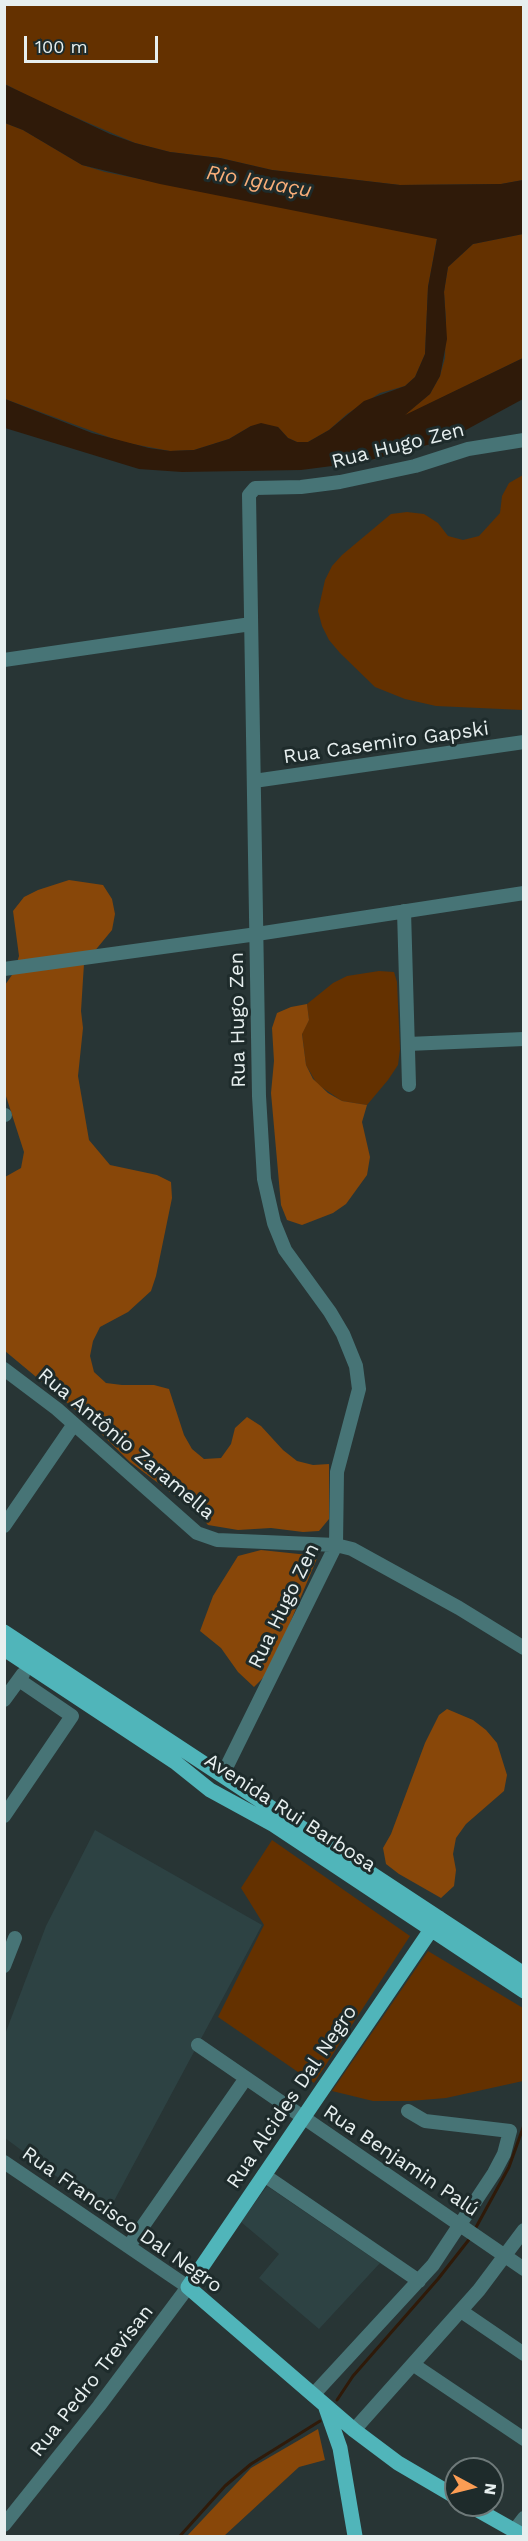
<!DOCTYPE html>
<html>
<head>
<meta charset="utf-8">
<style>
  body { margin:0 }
  #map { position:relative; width:528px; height:2541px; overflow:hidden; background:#283535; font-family:"Work Sans",sans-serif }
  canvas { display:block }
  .frame { position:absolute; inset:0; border:6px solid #e7efef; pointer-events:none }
  .north { position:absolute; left:444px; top:2457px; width:60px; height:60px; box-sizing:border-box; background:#1e2b2b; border:2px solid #6e7979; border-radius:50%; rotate:97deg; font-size:16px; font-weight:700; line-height:24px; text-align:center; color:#e7efef }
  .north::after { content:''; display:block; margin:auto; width:21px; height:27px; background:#fc9d54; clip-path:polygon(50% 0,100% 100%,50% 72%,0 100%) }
  .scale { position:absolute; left:24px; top:36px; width:134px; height:27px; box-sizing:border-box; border:3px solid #e7efef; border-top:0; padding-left:8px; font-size:18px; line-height:21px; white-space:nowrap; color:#e7efef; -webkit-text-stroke:4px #1e2b2b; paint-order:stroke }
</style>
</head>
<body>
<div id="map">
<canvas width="528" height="2541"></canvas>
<div class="frame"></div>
<div class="north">N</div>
<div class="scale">100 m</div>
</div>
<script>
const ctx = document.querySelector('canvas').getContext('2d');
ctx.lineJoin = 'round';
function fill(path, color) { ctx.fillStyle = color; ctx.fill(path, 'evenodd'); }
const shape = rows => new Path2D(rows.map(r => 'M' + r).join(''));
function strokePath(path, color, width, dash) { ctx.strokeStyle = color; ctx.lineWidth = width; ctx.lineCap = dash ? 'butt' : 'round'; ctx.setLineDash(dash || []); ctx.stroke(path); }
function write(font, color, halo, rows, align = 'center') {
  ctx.font = font + ' "Work Sans",sans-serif'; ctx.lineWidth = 6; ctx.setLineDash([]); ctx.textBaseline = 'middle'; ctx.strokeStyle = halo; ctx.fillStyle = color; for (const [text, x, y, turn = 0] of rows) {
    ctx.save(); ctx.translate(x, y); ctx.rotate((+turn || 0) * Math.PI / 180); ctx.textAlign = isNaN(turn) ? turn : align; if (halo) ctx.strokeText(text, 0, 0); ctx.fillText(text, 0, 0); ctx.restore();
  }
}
const built = shape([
  [95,1830,262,1925,107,2214,5,2138,4,2037,46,1926],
  [267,2186,380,2263,319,2329,259,2278,279,2254,241,2222]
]);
const green = shape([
  [5,5,523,5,523,180,501,184,400,185,272,170,220,158,170,152,135,143,40,102,5,84],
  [5,123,23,130,82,165,105,172,437,238,428,287,425,354,415,377,405,386,380,393,347,414,329,430,308,442,297,442,288,438,278,427,251,426,229,439,194,450,170,451,122,442,5,399],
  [523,234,523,358,402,417,430,394,440,376,445,358,446,320,444,292,448,267,473,244],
  [523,475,523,710,436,706,405,699,375,687,340,653,329,640,322,626,318,611,325,580,332,566,342,555,391,514,407,512,424,514,438,523,448,536,463,540,479,536,500,513,502,496,509,483],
  [379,971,394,972,397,982,400,1049,398,1065,388,1080,367,1105,342,1101,317,1084,306,1065,302,1033,309,1020,307,1004,333,983,347,976],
  [272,1840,410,1936,314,2083,218,2017,264,1925,241,1888],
  [428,1951,523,2008,523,2081,446,2098,410,2101,373,2101,332,2091]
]);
const forest = shape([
  [69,880,103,885,112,899,115,914,112,930,84,964,83,979,81,1011,83,1028,78,1076,89,1140,110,1165,157,1175,171,1182,172,1198,156,1276,151,1291,128,1312,100,1327,93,1341,90,1356,94,1372,106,1383,122,1385,154,1385,169,1389,184,1435,192,1449,204,1459,221,1458,231,1444,235,1428,247,1417,261,1426,283,1450,297,1461,313,1465,329,1464,329,1519,319,1531,303,1532,271,1528,238,1530,208,1525,197,1512,130,1462,83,1416,5,1351,5,1177,21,1168,24,1152,4,1090,5,985,14,972,19,956,13,911,24,897,38,890],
  [307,1004,309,1020,302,1034,306,1065,313,1079,328,1093,342,1101,367,1105,362,1122,370,1157,367,1175,346,1204,333,1213,302,1225,287,1220,281,1205,271,1093,274,1061,272,1028,277,1013,291,1007],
  [261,1550,318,1556,270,1671,254,1687,238,1672,221,1648,200,1631,213,1596,238,1556],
  [447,1709,473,1720,486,1730,497,1743,507,1775,504,1791,466,1824,456,1838,453,1854,456,1870,454,1886,441,1898,399,1874,386,1864,383,1848,391,1834,425,1743,439,1715],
  [318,2429,325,2460,299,2467,224,2536,187,2536,251,2468]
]);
const water = shape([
  [4,84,110,134,135,143,170,152,220,158,272,170,400,185,501,184,523,180,523,234,473,244,448,267,444,292,447,339,440,376,430,394,405,415,523,358,523,399,464,431,431,444,363,462,301,470,182,472,139,469,5,428,5,399,92,433,149,448,170,451,194,450,229,439,251,426,261,423,278,427,288,438,297,442,308,442,329,430,364,401,405,386,415,377,425,354,428,287,437,239,160,184,82,165,23,130,5,123]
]);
const stream = shape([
  [474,2231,509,2167,524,2125],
  [337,2400,353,2376,438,2279,471,2237],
  [180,2536,225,2486,251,2464,320,2421]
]);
const minor = shape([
  [4,660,251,624],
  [254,781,524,742],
  [404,911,409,1085],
  [4,969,257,934,524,893],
  [408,1044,524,1039],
  [4,1115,5,1115],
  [4,1369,57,1409,197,1533,217,1540,336,1545,352,1549,459,1608,524,1648],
  [4,1526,74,1424],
  [4,1700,23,1674],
  [223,1774,336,1545,337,1472,359,1389,356,1366,343,1334,330,1312,285,1250,274,1223,264,1179,259,1096,249,495,255,488,301,487,340,482,415,466,468,449,524,440],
  [4,1816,72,1716,19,1680],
  [4,1966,15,1938],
  [198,2045,524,2269],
  [4,2162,188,2287,99,2406,4,2525],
  [264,2175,419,2281],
  [129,2246,246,2078],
  [461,2311,524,2354],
  [414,2365,524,2439],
  [313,2395,433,2265,494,2173,504,2154,510,2131,425,2121,408,2111],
  [354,2430,479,2290,524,2230],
  [514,2531,524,2518]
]);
const major = shape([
  [4,1632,524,1974],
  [4,1649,175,1762,210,1790,274,1825,524,1991],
  [439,1918,188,2287,354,2430,398,2463,456,2497],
  [326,2408,340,2448,355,2536],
  [469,2505,524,2536]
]);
const streetNames = [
  ["Rua Hugo Zen",398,446,-14],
  ["Rua Casemiro Gapski",386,743,-8],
  ["Rua Hugo Zen",238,1020,-91],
  ["Rua Antônio Zaramella",126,1444,40],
  ["Rua Hugo Zen",284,1606,-64],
  ["Avenida Rui Barbosa",290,1813,33],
  ["Rua Alcides Dal Negro",292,2097,-56],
  ["Rua Benjamin Palú",401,2161,34],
  ["Rua Francisco Dal Negro",122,2220,35],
  ["Rua Pedro Trevisan",92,2381,-52]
];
const waterNames = [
  ["Rio Iguaçu",259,182,10]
];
fill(built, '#2d4243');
fill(green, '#643100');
fill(forest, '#884709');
fill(water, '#2f1a09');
strokePath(stream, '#2f1a09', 3);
strokePath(minor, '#477476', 14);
strokePath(major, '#50b5ba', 15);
write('20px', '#e7efef', '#1e2b2b', streetNames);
write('italic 21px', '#f9ae79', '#1e2b2b', waterNames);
</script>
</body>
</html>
